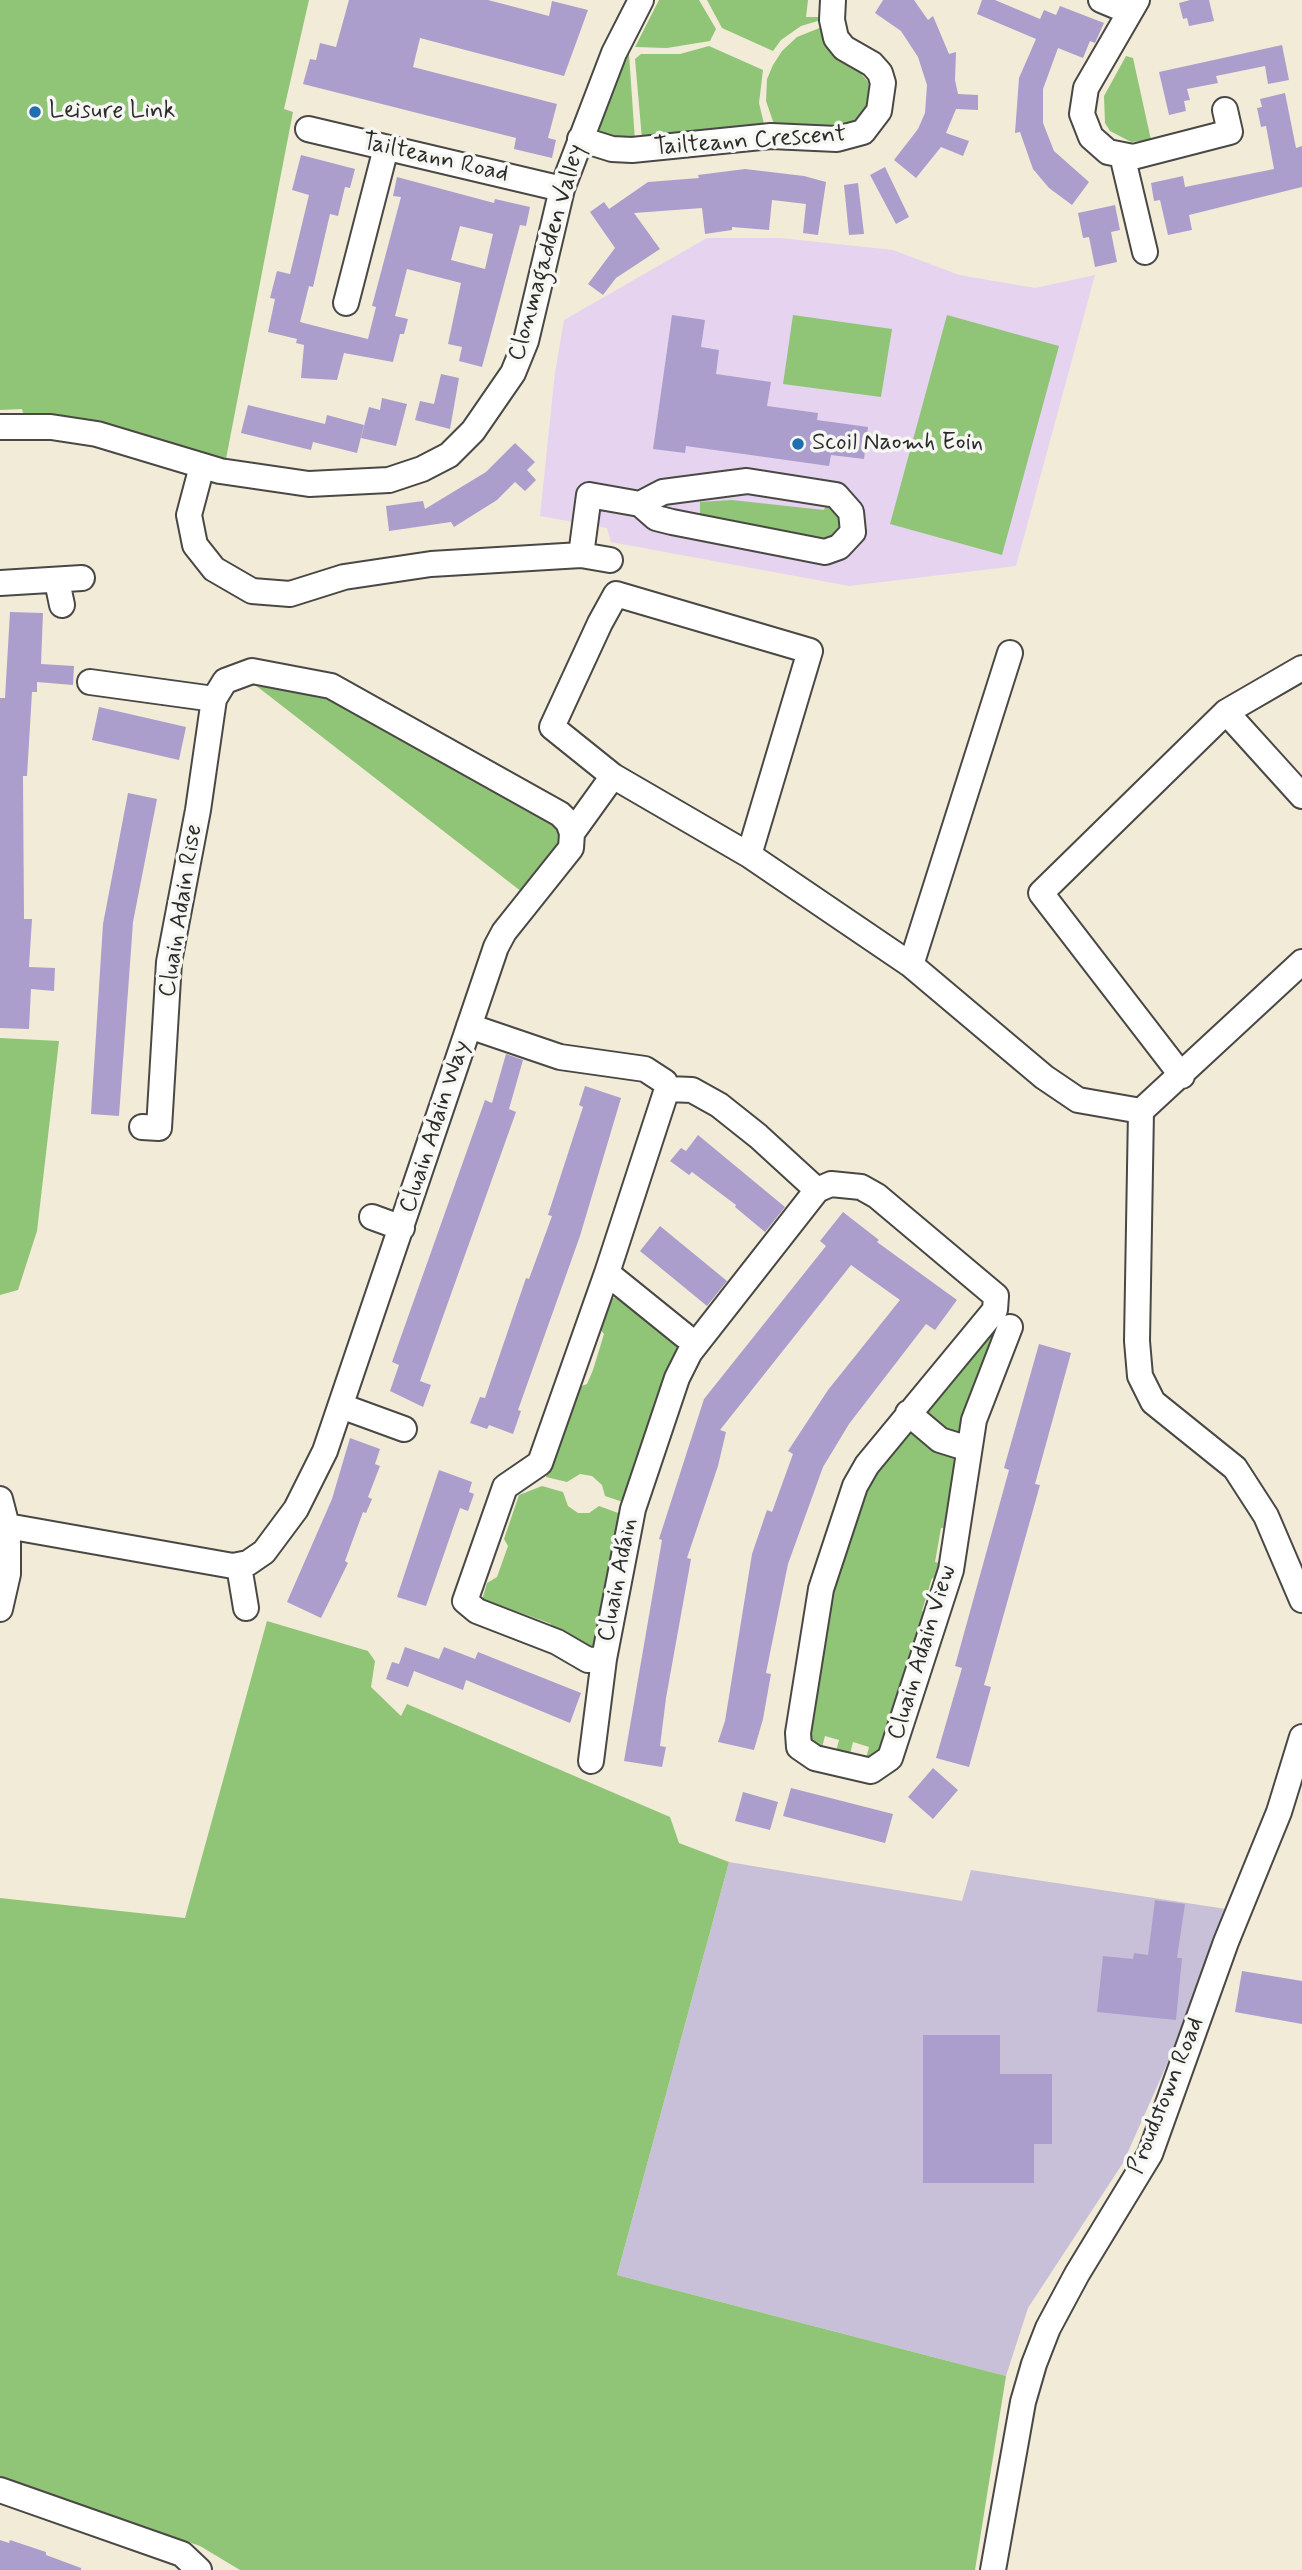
<!DOCTYPE html>
<html>
<head>
<meta charset="utf-8">
<style>
  body { margin:0 }
  canvas { display:block; background:#f1ebd8 }
</style>
</head>
<body>
<canvas width="1302" height="2570"></canvas>
<script>
const ctx = document.querySelector('canvas').getContext('2d');
ctx.lineJoin = 'round';
function fill(path, color) { ctx.fillStyle = color; ctx.fill(path, 'evenodd'); }
const shape = rows => new Path2D(rows.map(r => 'M' + r).join(''));
function strokePath(path, color, width, dash) { ctx.strokeStyle = color; ctx.lineWidth = width; ctx.lineCap = dash ? 'butt' : 'round'; ctx.setLineDash(dash || []); ctx.stroke(path); }
function write(font, color, halo, rows, align = 'center') {
  ctx.font = font + ' Mynerve,sans-serif'; ctx.lineWidth = 7; ctx.setLineDash([]); ctx.textBaseline = 'middle'; ctx.strokeStyle = halo; ctx.fillStyle = color; for (const [text, x, y, turn = 0] of rows) {
    ctx.save(); ctx.translate(x, y); ctx.rotate((+turn || 0) * Math.PI / 180); ctx.textAlign = isNaN(turn) ? turn : align; if (halo) ctx.strokeText(text, 0, 0); ctx.fillText(text, 0, 0); ctx.restore();
  }
}
const built = shape([
  [707,238,780,238,893,250,959,275,1035,288,1095,275,1016,566,849,586,611,542,607,528,540,516,555,373,564,320]
]);
const industrial = shape([
  [729,1862,962,1901,971,1870,1226,1909,1188,2017,1123,2163,1028,2308,1006,2376,617,2275]
]);
const green = shape([
  [0,0,309,0,284,109,293,112,225,464,24,417,22,409,0,410],
  [659,0,699,0,716,29,710,41,667,48,635,47],
  [707,0,808,0,806,17,820,17,821,20,801,26,781,40,773,51,722,28],
  [822,27,869,83,870,101,862,115,850,125,832,128,775,127,766,101,767,79,773,65,782,51,797,37],
  [709,46,763,70,759,103,765,128,642,139,635,59,641,54,680,54],
  [626,52,629,54,635,141,607,138,600,131,598,115],
  [1126,56,1133,58,1151,140,1131,142,1110,131,1105,123,1104,96],
  [793,315,892,329,881,397,783,384],
  [947,315,1059,346,1002,555,890,524],
  [732,500,824,510,826,504,836,507,844,530,829,542,700,516,700,502],
  [250,681,341,697,559,822,565,842,522,892],
  [0,1038,59,1041,37,1231,18,1290,0,1295],
  [618,1297,679,1346,667,1370,623,1502,605,1496,602,1485,592,1476,580,1474,567,1482,546,1477,579,1387,587,1384,593,1370,604,1334,600,1329,609,1299],
  [1003,1317,959,1434,953,1436,926,1414,929,1401],
  [906,1430,915,1430,955,1456,959,1463,949,1528,941,1528,935,1562,944,1564,940,1581,932,1578,922,1611,928,1614,882,1754,865,1762,869,1747,853,1742,849,1758,835,1755,839,1740,825,1736,821,1751,812,1744,807,1733,833,1573,866,1482],
  [542,1486,563,1492,568,1506,578,1513,589,1513,599,1506,621,1514,593,1650,551,1630,551,1624,546,1622,496,1604,489,1608,482,1600,487,1583,497,1577,508,1546,504,1539,519,1495],
  [267,1621,368,1651,375,1661,371,1687,401,1716,407,1704,670,1817,679,1843,729,1862,617,2275,1006,2376,975,2570,240,2570,200,2546,0,2476,0,1898,185,1918]
]);
const building = shape([
  [349,0,488,0,549,16,552,1,588,10,564,76,420,38,413,67,557,104,548,138,556,140,552,158,514,149,516,138,303,84,310,59,316,60,320,43,336,47],
  [883,0,914,0,928,20,933,16,949,54,956,52,955,80,958,94,978,95,978,110,956,109,946,133,969,141,963,156,941,147,916,178,894,160,918,129,925,113,927,85,918,57,901,31,875,13],
  [982,0,995,0,1040,19,1044,10,1056,15,1060,6,1104,23,1095,43,1090,41,1083,58,1058,48,1043,89,1043,123,1054,151,1089,182,1072,205,1049,188,1033,169,1020,132,1015,133,1019,78,1036,39,977,14],
  [1190,0,1209,0,1214,21,1189,26,1187,18,1183,19,1179,3],
  [1282,45,1289,80,1268,84,1265,66,1216,76,1218,83,1187,89,1190,100,1184,101,1186,111,1169,115,1159,72],
  [1285,93,1296,148,1302,146,1302,187,1189,215,1192,230,1168,235,1160,200,1154,201,1151,183,1183,176,1185,187,1274,169,1266,126,1261,127,1257,108,1262,107,1260,99],
  [301,155,355,169,350,188,345,187,338,216,330,214,313,287,309,286,300,322,331,330,368,339,376,307,372,306,401,197,393,196,397,177,494,203,495,199,530,207,526,226,520,225,482,367,459,361,462,347,448,344,461,283,407,269,395,316,408,319,404,334,400,334,393,362,344,353,337,380,301,378,304,345,296,343,297,339,268,332,275,299,270,298,277,271,290,274,309,195,292,190],
  [460,226,493,234,485,269,451,260],
  [885,167,909,217,896,224,870,175],
  [745,169,804,176,826,182,818,235,803,233,806,204,772,200,769,230,732,227,732,230,705,234,702,208,634,213,660,249,616,278,603,295,588,284,615,248,590,212,604,202,609,209,648,182,699,178,698,175],
  [858,183,864,234,849,235,844,185],
  [1115,205,1120,230,1111,232,1117,262,1095,267,1089,237,1083,238,1078,213],
  [672,315,705,320,701,347,719,350,716,374,771,382,767,406,818,413,817,420,868,427,864,459,831,455,829,466,686,446,685,453,653,449],
  [441,374,459,378,450,429,415,420,420,401,434,404],
  [382,398,407,404,396,446,361,438,369,407,380,410],
  [248,405,325,424,327,415,364,425,357,453,313,442,311,450,241,433],
  [515,443,535,462,527,470,536,480,525,491,515,482,497,500,454,527,451,522,389,531,386,506,423,501,425,509,486,472],
  [10,612,43,613,41,664,74,666,73,685,37,682,37,692,32,692,27,776,23,776,24,919,32,919,29,967,55,968,54,991,31,989,29,1029,0,1028,0,698,5,698],
  [99,707,186,727,179,760,92,740],
  [128,793,157,799,133,922,119,1116,91,1114,103,924],
  [506,1054,523,1060,509,1109,516,1112,420,1381,431,1385,423,1407,390,1391,399,1365,392,1362,485,1100,492,1103],
  [585,1086,621,1098,580,1236,518,1410,521,1411,513,1434,489,1425,487,1429,470,1423,480,1397,485,1398,526,1278,529,1279,552,1216,548,1215,583,1107,579,1105],
  [698,1135,785,1207,765,1232,735,1207,736,1205,692,1172,689,1175,670,1161,681,1148,686,1151],
  [843,1212,879,1240,877,1242,957,1300,935,1330,926,1324,849,1424,823,1467,788,1564,766,1673,771,1674,763,1719,754,1750,718,1742,725,1721,752,1554,767,1510,772,1512,793,1454,788,1451,828,1390,900,1300,851,1265,720,1430,726,1432,718,1466,687,1558,691,1559,666,1698,660,1746,666,1747,662,1767,624,1761,662,1540,659,1539,704,1399,826,1246,820,1241],
  [660,1226,727,1281,707,1306,640,1251],
  [1039,1344,1071,1353,1035,1484,1040,1485,984,1685,991,1687,969,1767,936,1758,962,1668,955,1666,1009,1470,1004,1468],
  [350,1438,380,1449,375,1464,380,1466,368,1497,372,1499,366,1513,363,1512,345,1561,348,1563,321,1618,287,1602,332,1499],
  [439,1470,472,1482,469,1492,474,1494,468,1511,460,1508,426,1606,397,1597],
  [405,1647,439,1659,444,1647,475,1659,478,1652,581,1693,570,1723,466,1680,463,1690,414,1671,408,1687,386,1679,392,1662,399,1664],
  [933,1768,958,1790,933,1819,908,1797],
  [791,1788,893,1814,885,1843,783,1816],
  [743,1792,778,1802,770,1830,735,1821],
  [1155,1900,1185,1904,1177,1958,1182,1958,1176,2020,1097,2012,1103,1956,1133,1959,1134,1953,1148,1955],
  [1242,1971,1302,1981,1302,2024,1235,2012],
  [923,2035,1000,2035,1000,2074,1052,2074,1052,2144,1034,2144,1034,2183,923,2183],
  [0,2540,9,2543,10,2540,46,2552,46,2555,81,2568,81,2570,0,2570]
]);
const minor = shape([
  [1101,0,1130,12],
  [1137,0,1086,88,1082,114,1091,137,1108,152,1133,157,1230,132,1225,110],
  [308,129,562,189],
  [580,139,612,149,632,150,771,136,837,139,863,132,879,111,883,83,880,73,872,64,844,48,836,38,832,20,833,0],
  [1122,155,1145,252],
  [346,303,386,148],
  [0,427,51,427,97,434,220,471,309,484,389,480,422,469,449,455,473,431,513,373,526,341,562,189,614,53,641,0],
  [202,466,189,515,195,545,214,569,252,591,290,594,344,577,431,564,581,555,610,560],
  [581,555,589,495,640,504,663,492,747,481,836,495,851,512,853,532,839,547,825,552,672,522,656,518,640,504],
  [57,581,62,605],
  [0,583,82,578],
  [90,682,214,699],
  [1226,712,1302,668],
  [572,833,613,776,552,727,600,623,616,594,810,651,749,855,613,776],
  [749,855,911,965,1010,653],
  [1302,962,1141,1111,1137,1341,1140,1376,1153,1402,1235,1468,1266,1516,1302,1600],
  [911,965,1044,1077,1078,1100,1141,1111],
  [469,1026,560,1057,645,1069,665,1082,667,1089,692,1090,719,1105,758,1136,817,1190,831,1184,861,1187,877,1196,996,1296,995,1310,867,1465,855,1486,821,1589,798,1733,799,1747,815,1758,871,1771,890,1758,951,1570,974,1420,1010,1327],
  [1182,1076,1041,893,1226,712,1302,796],
  [372,1217,402,1228],
  [607,1273,667,1089],
  [685,1336,607,1273,540,1463,505,1487,465,1601,477,1611,557,1642,588,1660,604,1659,633,1509,677,1378,690,1352,817,1190],
  [341,1406,404,1429],
  [908,1413,940,1440,969,1449],
  [0,1499,7,1526,8,1544,8,1574,0,1609],
  [7,1526,233,1566,248,1563,264,1552,296,1509,325,1451,496,947,504,932,571,848,572,833,568,822,560,814,331,686,252,671,225,681,214,699,198,810,169,962,159,1128,142,1127],
  [239,1566,246,1608],
  [591,1761,604,1659],
  [0,2490,182,2554,199,2570],
  [993,2570,1023,2402,1034,2364,1048,2328,1077,2274,1150,2154,1226,1942,1279,1812,1302,1737]
]);
const markers = [
  [35,112,7,"#1f6fb2"],
  [798,444,7,"#1f6fb2"]
];
const poiNames = [
  ["Leisure Link",49,112],
  ["Scoil Naomh Eoin",812,444]
];
const streetNames = [
  ["Tailteann Crescent",750,142,-4],
  ["Tailteann Road",435,159,13],
  ["Clonmagadden Valley",548,253,-74],
  ["Cluain Adain Rise",182,911,-81],
  ["Cluain Adain Way",436,1127,-72],
  ["Cluain Adáin",619,1580,-79],
  ["Cluain Adain View",923,1653,-73],
  ["Proudstown Road",1167,2096,-68]
];
fill(built, '#e6d3f0');
fill(industrial, '#c8c0d8');
fill(green, '#90c577');
fill(building, '#ac9ecc');
strokePath(minor, '#494845', 28);
strokePath(minor, '#fff', 24);
for (const [x, y, r, color] of markers) { const dot = new Path2D(); dot.arc(x, y, r, 0, 2 * Math.PI); ctx.fillStyle = color; ctx.fill(dot); strokePath(dot, '#f6f6f2', 2.5); }
write('24px', '#2b2b2b', '#f6f6f2', poiNames, 'left');
write('24px', '#2b2b2b', '#f6f6f2', streetNames);
</script>
</body>
</html>
